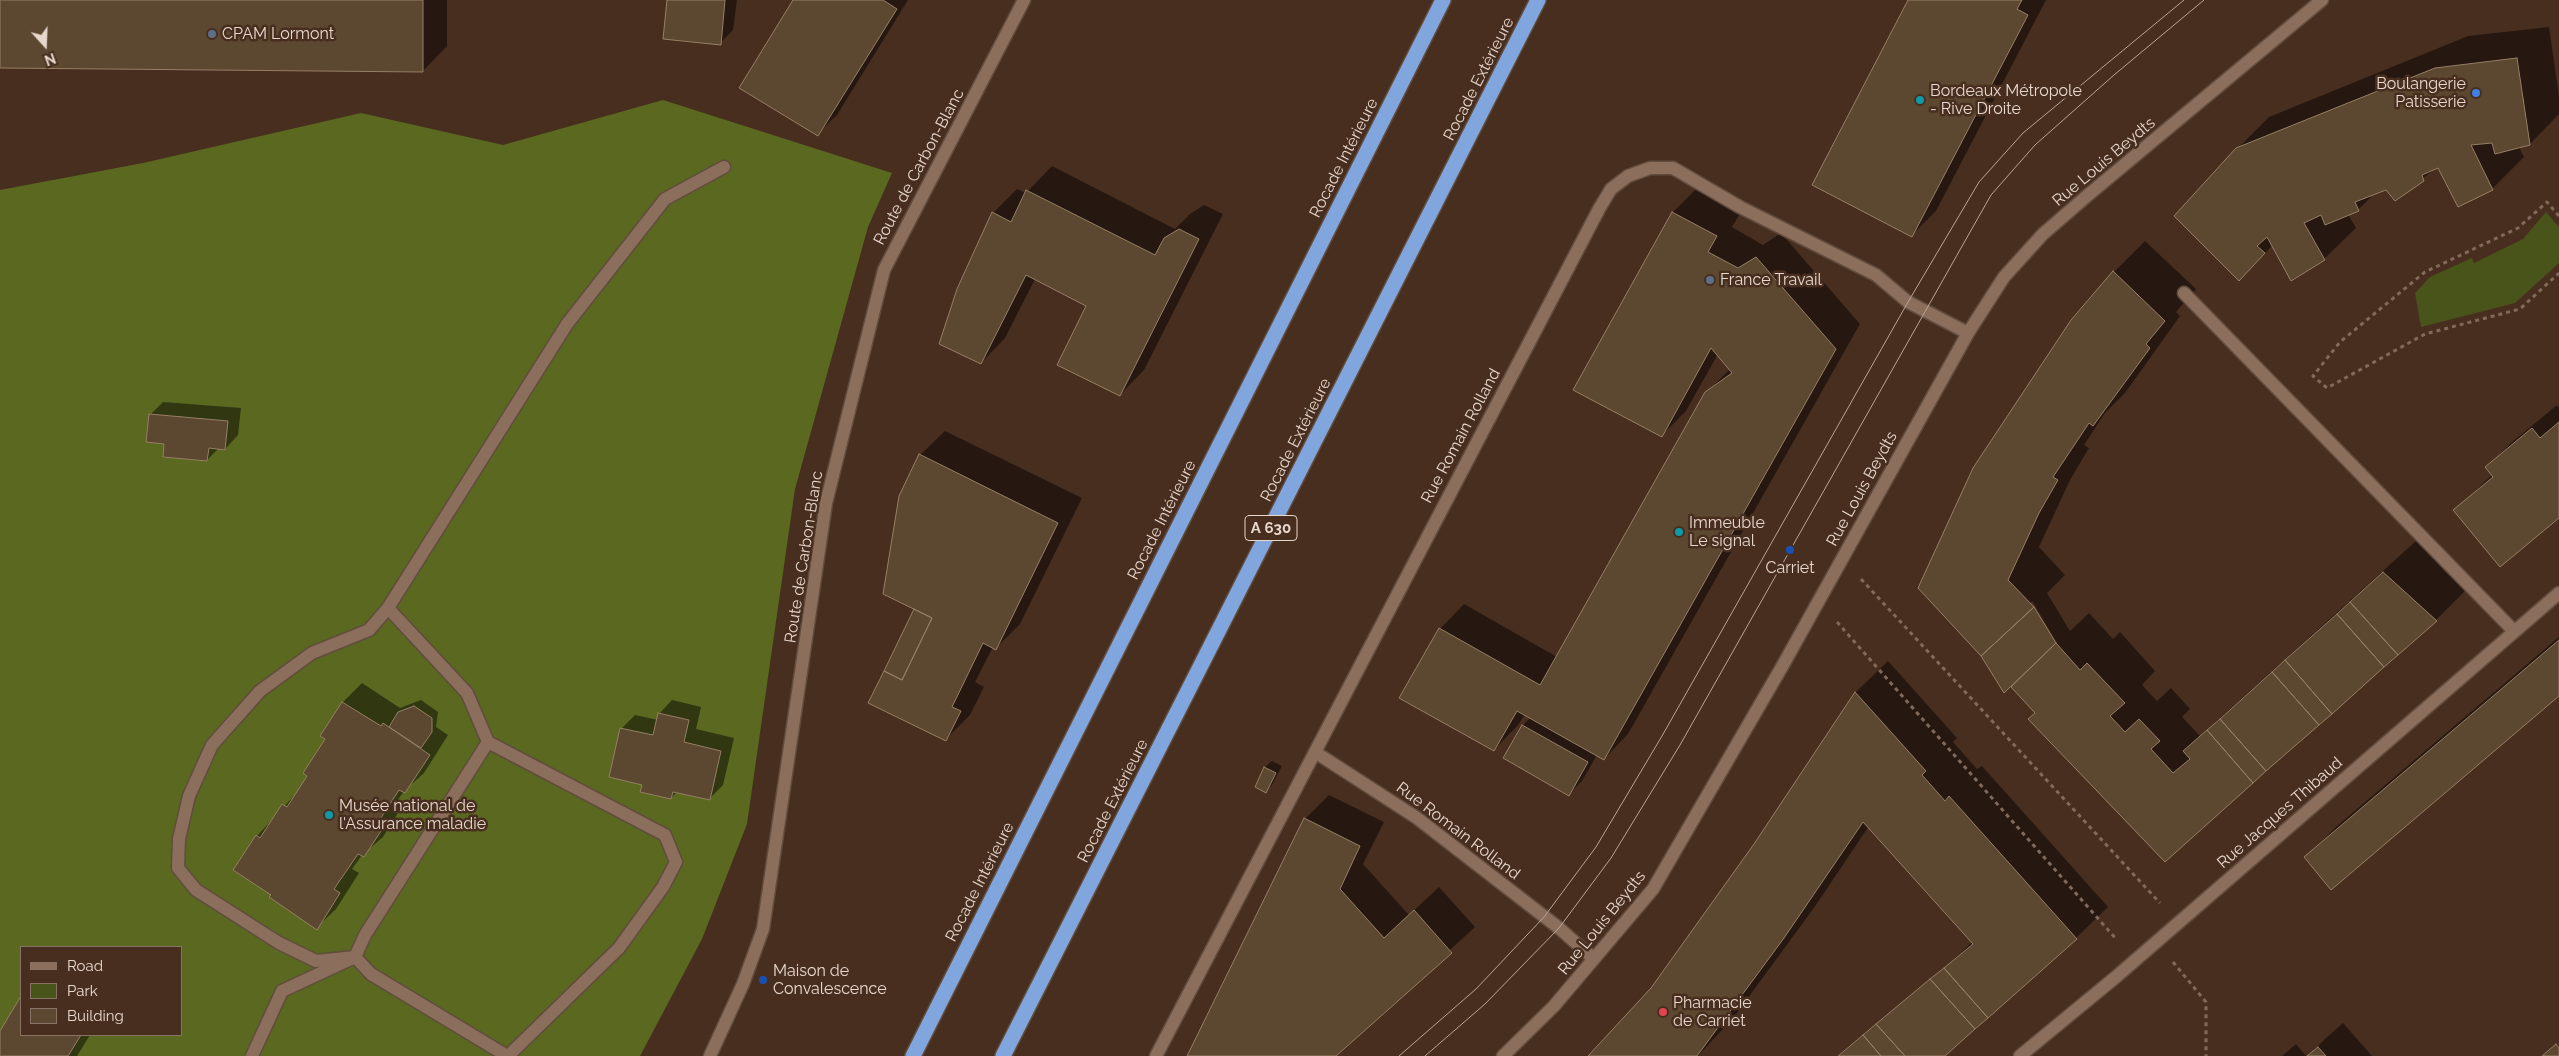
<!DOCTYPE html>
<html>
<head>
<meta charset="utf-8">
<style>
  body { margin:0 }
  #map { position:relative; width:2559px; height:1056px; overflow:hidden; background:#482e1f; font-family:Raleway,sans-serif }
  canvas { display:block }
  .legend { position:absolute; left:20px; top:946px; width:162px; height:90px; box-sizing:border-box; background:#482e1f; border:1px solid #887265; margin:0; padding:6px 9px; list-style:none; font-size:15px; color:#e7d7cd }
  .legend li { display:flex; align-items:center; gap:10px; height:25px }
  .legend b { width:25px; border:1px solid #887265 }
  .north { position:absolute; left:20px; top:20px; width:50px; height:50px; -webkit-text-stroke:4px #482e1f; paint-order:stroke; rotate:160deg; font-size:14px; font-weight:700; line-height:20px; text-align:center; color:#e7d7cd }
  .north::after { content:''; display:block; margin:auto; width:18px; height:22px; background:#e7d7cd; clip-path:polygon(50% 0,100% 100%,50% 72%,0 100%) }
</style>
</head>
<body>
<div id="map">
<canvas width="2559" height="1056"></canvas>
<ul class="legend">
<li><b style="height:6px;background:#8c6e5d"></b>Road</li>
<li><b style="height:14px;background:#48541a"></b>Park</li>
<li><b style="height:14px;background:#5c4830"></b>Building</li>
</ul>
<div class="north">N</div>
</div>
<script>
const ctx = document.querySelector('canvas').getContext('2d');
ctx.lineJoin = 'round';
function fill(path, color) { ctx.fillStyle = color; ctx.fill(path, 'evenodd'); }
const shape = rows => new Path2D(rows.map(r => 'M' + r).join(''));
function strokePath(path, color, width, dash) { ctx.strokeStyle = color; ctx.lineWidth = width; ctx.lineCap = dash ? 'butt' : 'round'; ctx.setLineDash(dash || []); ctx.stroke(path); }
function write(font, color, halo, rows, align = 'center') {
  ctx.font = font + ' Raleway,sans-serif'; ctx.lineWidth = 5; ctx.setLineDash([]); ctx.textBaseline = 'middle'; ctx.strokeStyle = halo; ctx.fillStyle = color; for (const [text, x, y, turn = 0] of rows) {
    ctx.save(); ctx.translate(x, y); ctx.rotate((+turn || 0) * Math.PI / 180); ctx.textAlign = isNaN(turn) ? turn : align; if (halo) ctx.strokeText(text, 0, 0); ctx.fillText(text, 0, 0); ctx.restore();
  }
}
const green = shape([
  [2546,212,2559,227,2559,263,2515,303,2421,327,2415,293,2430,277,2472,258,2474,263,2523,239]
]);
const forest = shape([
  [663,100,892,173,868,227,795,489,747,824,702,939,640,1056,0,1056,0,190,143,163,361,113,503,145],
  [21,947,181,947,181,1035,21,1035]
]);
const shadow = shape([
  [0,0,447,0,447,46,423,71,0,67],
  [668,0,737,0,733,30,720,43],
  [795,0,908,0,837,115,817,134],
  [1910,0,2046,0,1936,211,1912,235],
  [2549,27,2559,96,2559,114,2530,144,2519,147,2524,157,2492,189,2439,166,2396,199,2386,188,2376,192,2358,210,2348,214,2356,228,2324,259,2273,245,2239,279,2237,149,2269,117,2468,36],
  [1052,166,1175,229,1190,214,1204,205,1223,214,1144,370,1120,395,1088,305,1035,279,1005,338,981,363,993,213,1017,189,1026,193],
  [1697,188,1741,212,1732,227,1763,245,1781,233,1860,324,1628,734,1604,759,1597,755,1582,781,1569,794,1505,758,1523,725,1531,717,1525,714,1518,725,1494,750,1440,629,1464,604,1557,657,1706,393,1730,369,1718,354,1686,411,1662,435,1575,389,1673,212],
  [2145,241,2196,289,2176,312,2180,316,2125,393,2105,413,2084,445,2089,448,2070,480,2039,547,2065,575,2047,593,2070,631,2089,613,2113,639,2120,632,2155,671,2142,685,2157,701,2171,688,2190,709,2182,717,2200,736,2416,541,2468,588,2436,620,2165,860,2036,712,1919,588,2114,272],
  [2032,601,2057,643,2055,645,2030,603],
  [163,402,241,408,238,435,225,449,219,448,207,460,165,443,150,415],
  [2557,405,2559,408,2559,516,2455,510,2492,475,2486,468,2511,443],
  [945,431,1082,498,1020,624,996,648,993,647,975,682,984,687,970,715,946,739,916,609,920,455],
  [2559,637,2559,695,2306,857,2337,826],
  [1888,661,1957,738,1953,742,1977,769,1982,766,2108,907,2076,938,1943,1056,1837,1056,1952,962,1972,942,1869,826,1816,905,1734,1017,1698,1056,1589,1056,1652,989,1755,845,1856,692],
  [362,683,400,708,421,700,438,712,436,727,448,735,424,773,404,791,395,804,401,808,383,837,362,855,352,869,359,873,336,909,316,928,273,894,257,836,303,786,327,738,322,735,343,702],
  [672,700,701,707,696,729,734,738,723,785,709,799,677,792,671,798,644,784,621,729,635,715,658,720,659,714],
  [1272,761,1282,766,1272,785,1266,791,1256,786,1265,767],
  [1329,795,1384,822,1363,864,1409,915,1439,887,1475,927,1334,1056,1188,1056,1305,819],
  [21,998,21,1035,90,1035,77,1056,0,1056,0,1033],
  [2343,1023,2372,1056,2308,1056,2326,1038],
  [2296,1044,2306,1056,2282,1056]
]);
const building = shape([
  [0,0,423,0,423,72,0,68,0,0],
  [667,0,725,0,721,45,663,39,667,0],
  [793,0,883,0,897,9,818,136,739,88,793,0],
  [1908,0,2022,0,2017,9,2028,15,1912,237,1812,185,1908,0],
  [2517,58,2530,145,2495,154,2492,143,2471,145,2493,190,2458,207,2438,168,2422,175,2424,181,2395,201,2386,190,2355,202,2359,211,2325,225,2321,215,2304,223,2325,260,2291,281,2267,237,2257,246,2265,253,2239,281,2174,216,2236,148,2435,68,2517,58],
  [1026,190,1155,255,1164,238,1179,229,1199,239,1120,396,1057,365,1086,306,1026,275,981,364,939,344,957,289,992,212,1011,222,1026,190],
  [1672,212,1717,236,1708,252,1738,268,1756,257,1836,349,1604,760,1517,711,1494,751,1399,698,1439,628,1540,685,1705,392,1732,373,1711,348,1662,437,1573,390,1672,212],
  [2113,271,2165,321,2146,344,2150,348,2093,426,2089,423,2053,477,2058,480,2039,513,2008,580,2034,607,1981,656,1918,588,1973,468,2071,320,2113,271],
  [149,414,228,421,225,450,209,448,207,461,163,457,164,444,146,442,149,414],
  [2559,422,2559,518,2500,567,2453,510,2493,477,2485,467,2532,428,2540,438,2559,422],
  [919,454,1058,523,996,650,983,643,952,707,961,711,946,741,868,703,884,671,902,680,932,618,883,594,899,496,919,454],
  [2383,572,2437,621,2398,655,2350,602,2383,572],
  [2350,602,2398,655,2384,667,2337,614,2350,602],
  [2034,607,2056,643,2004,693,1981,656,2034,607],
  [914,609,932,618,902,680,884,671,914,609],
  [2337,614,2384,667,2332,714,2285,660,2337,614],
  [2559,640,2559,696,2331,890,2304,857,2559,640],
  [2056,643,2080,670,2087,663,2125,703,2110,716,2125,732,2139,719,2160,741,2151,749,2173,773,2190,759,2183,751,2207,730,2253,783,2165,862,2028,719,2035,713,2011,687,2056,643],
  [2285,660,2332,714,2319,725,2272,672,2285,660],
  [2272,672,2319,725,2266,771,2220,719,2272,672],
  [1855,692,1926,771,1922,775,1945,801,1949,796,2077,939,1988,1018,1944,968,1973,944,1863,822,1784,938,1697,1056,1588,1056,1651,988,1754,844,1855,692],
  [342,702,381,726,383,723,430,755,405,793,399,790,377,824,383,828,364,857,358,854,334,889,340,893,317,930,269,897,271,895,233,870,256,835,260,838,282,804,287,807,307,776,303,773,325,739,320,736,342,702],
  [414,706,432,718,432,732,421,748,389,727,398,712,414,706],
  [658,713,689,720,684,742,721,751,710,800,673,792,671,799,640,792,642,785,609,777,620,728,653,735,658,713],
  [2220,719,2266,771,2253,783,2207,730,2220,719],
  [1522,725,1588,762,1569,796,1503,758,1522,725],
  [1264,767,1276,773,1266,793,1255,787,1264,767],
  [1304,818,1360,846,1340,889,1384,938,1414,910,1452,953,1336,1056,1187,1056,1304,818],
  [1944,968,1988,1018,1975,1029,1930,979,1944,968],
  [1930,979,1975,1029,1945,1056,1905,1056,1876,1024,1930,979],
  [21,996,21,1035,81,1035,68,1056,0,1056,0,1031,21,996],
  [1876,1024,1905,1056,1881,1056,1863,1035,1876,1024],
  [1863,1035,1881,1056,1838,1056,1863,1035],
  [2556,1044,2559,1048,2559,1056,2542,1056,2556,1044],
  [2318,1047,2326,1056,2307,1056,2318,1047]
]);
const path = shape([
  [2559,216,2547,202,2518,228,2425,272,2340,342,2313,376,2327,388,2425,334,2520,309,2559,273],
  [1861,579,2160,903],
  [1837,622,2117,940],
  [2173,962,2206,1002,2206,1056]
]);
const minor = shape([
  [2184,293,2513,630],
  [388,608,369,630,312,653,260,691,212,745,189,796,179,839,178,868,196,890,279,943,316,961,355,957,371,974,507,1056],
  [1594,959,1559,928,1417,818,1315,752,1599,209,1611,189,1628,176,1650,168,1673,168,1740,207,1876,275,1908,302,1968,333],
  [252,1056,282,991,355,957,365,935,488,742],
  [508,1056,619,948,663,887,676,862,665,835,488,742,467,693,388,608,567,324,665,199,724,167],
  [710,1056,743,984,763,929,826,503,884,270,1024,0],
  [1156,1056,1315,752],
  [1503,1056,1554,1006,1653,889,1783,665,1968,333,2004,277,2043,234,2088,195,2322,0],
  [2020,1056,2117,976,2559,593]
]);
const highway = shape([
  [913,1056,1443,0],
  [1003,1056,1538,0]
]);
const tram = shape([
  [1399,1056,1476,989,1544,917,1596,847,1662,736,1908,302,1979,182,2023,133,2184,0],
  [1425,1056,1485,1004,1559,928,1611,858,1680,745,1991,195,2035,145,2114,75,2204,0]
]);
const markers = [
  [212,34,5,"#5c6f8a"],
  [2476,93,5,"#3f7fe0"],
  [1920,100,5,"#0f9aa8"],
  [1710,280,5,"#5c6f8a"],
  [1679,532,5,"#0f9aa8"],
  [1790,550,5,"#1a4fb4"],
  [329,815,5,"#0f9aa8"],
  [763,980,5,"#1a4fb4"],
  [1663,1012,5,"#e0444e"]
];
const shields = [
  [1271,528,52]
];
const shieldNames = [
  ["A 630",1271,528]
];
const poiNames = [
  ["CPAM Lormont",222,34],
  ["Boulangerie",2466,84,"right"],
  ["Patisserie",2466,102,"right"],
  ["Bordeaux Métropole",1930,91],
  ["- Rive Droite",1930,109],
  ["France Travail",1720,280],
  ["Immeuble",1689,523],
  ["Le signal",1689,541],
  ["Carriet",1790,568,"center"],
  ["Musée national de",339,806],
  ["l'Assurance maladie",339,824],
  ["Maison de",773,971],
  ["Convalescence",773,989],
  ["Pharmacie",1673,1003],
  ["de Carriet",1673,1021]
];
const streetNames = [
  ["Rocade Extérieure",1479,79,-63],
  ["Rocade Intérieure",1344,158,-63],
  ["Rue Louis Beydts",2104,162,-40],
  ["Route de Carbon-Blanc",919,167,-62],
  ["Rue Romain Rolland",1461,436,-62],
  ["Rocade Extérieure",1296,440,-63],
  ["Rue Louis Beydts",1862,489,-61],
  ["Rocade Intérieure",1162,520,-63],
  ["Route de Carbon-Blanc",804,557,-81],
  ["Rocade Extérieure",1113,801,-63],
  ["Rue Jacques Thibaud",2280,813,-41],
  ["Rue Romain Rolland",1458,831,37],
  ["Rocade Intérieure",980,882,-63],
  ["Rue Louis Beydts",1602,923,-51]
];
fill(green, '#48541a');
fill(forest, '#5a6820');
fill(shadow, '#0007');
fill(building, '#5c4830');
strokePath(building, '#967f66', 1);
strokePath(minor, '#614c3e', 15);
strokePath(highway, '#614c3e', 18);
strokePath(path, '#816a5d', 3, [4, 4]);
strokePath(minor, '#8c6e5d', 12);
strokePath(highway, '#81a6de', 15);
strokePath(tram, '#b8a599', 1);
for (const [x, y, r, color] of markers) { const dot = new Path2D(); dot.arc(x, y, r, 0, 2 * Math.PI); ctx.fillStyle = color; ctx.fill(dot); strokePath(dot, '#482e1f', 2); }
for (const [x, y, w] of shields) { const box = new Path2D(); box.roundRect(x - w / 2, y - 12.5, w, 25, 4); ctx.fillStyle = '#482e1f'; ctx.fill(box); strokePath(box, '#e7d7cd', 1); }
write('bold 15px', '#e7d7cd', null, shieldNames);
write('16px', '#e7d7cd', '#482e1f', poiNames, 'left');
write('16px', '#e7d7cd', '#482e1f', streetNames);
</script>
</body>
</html>
